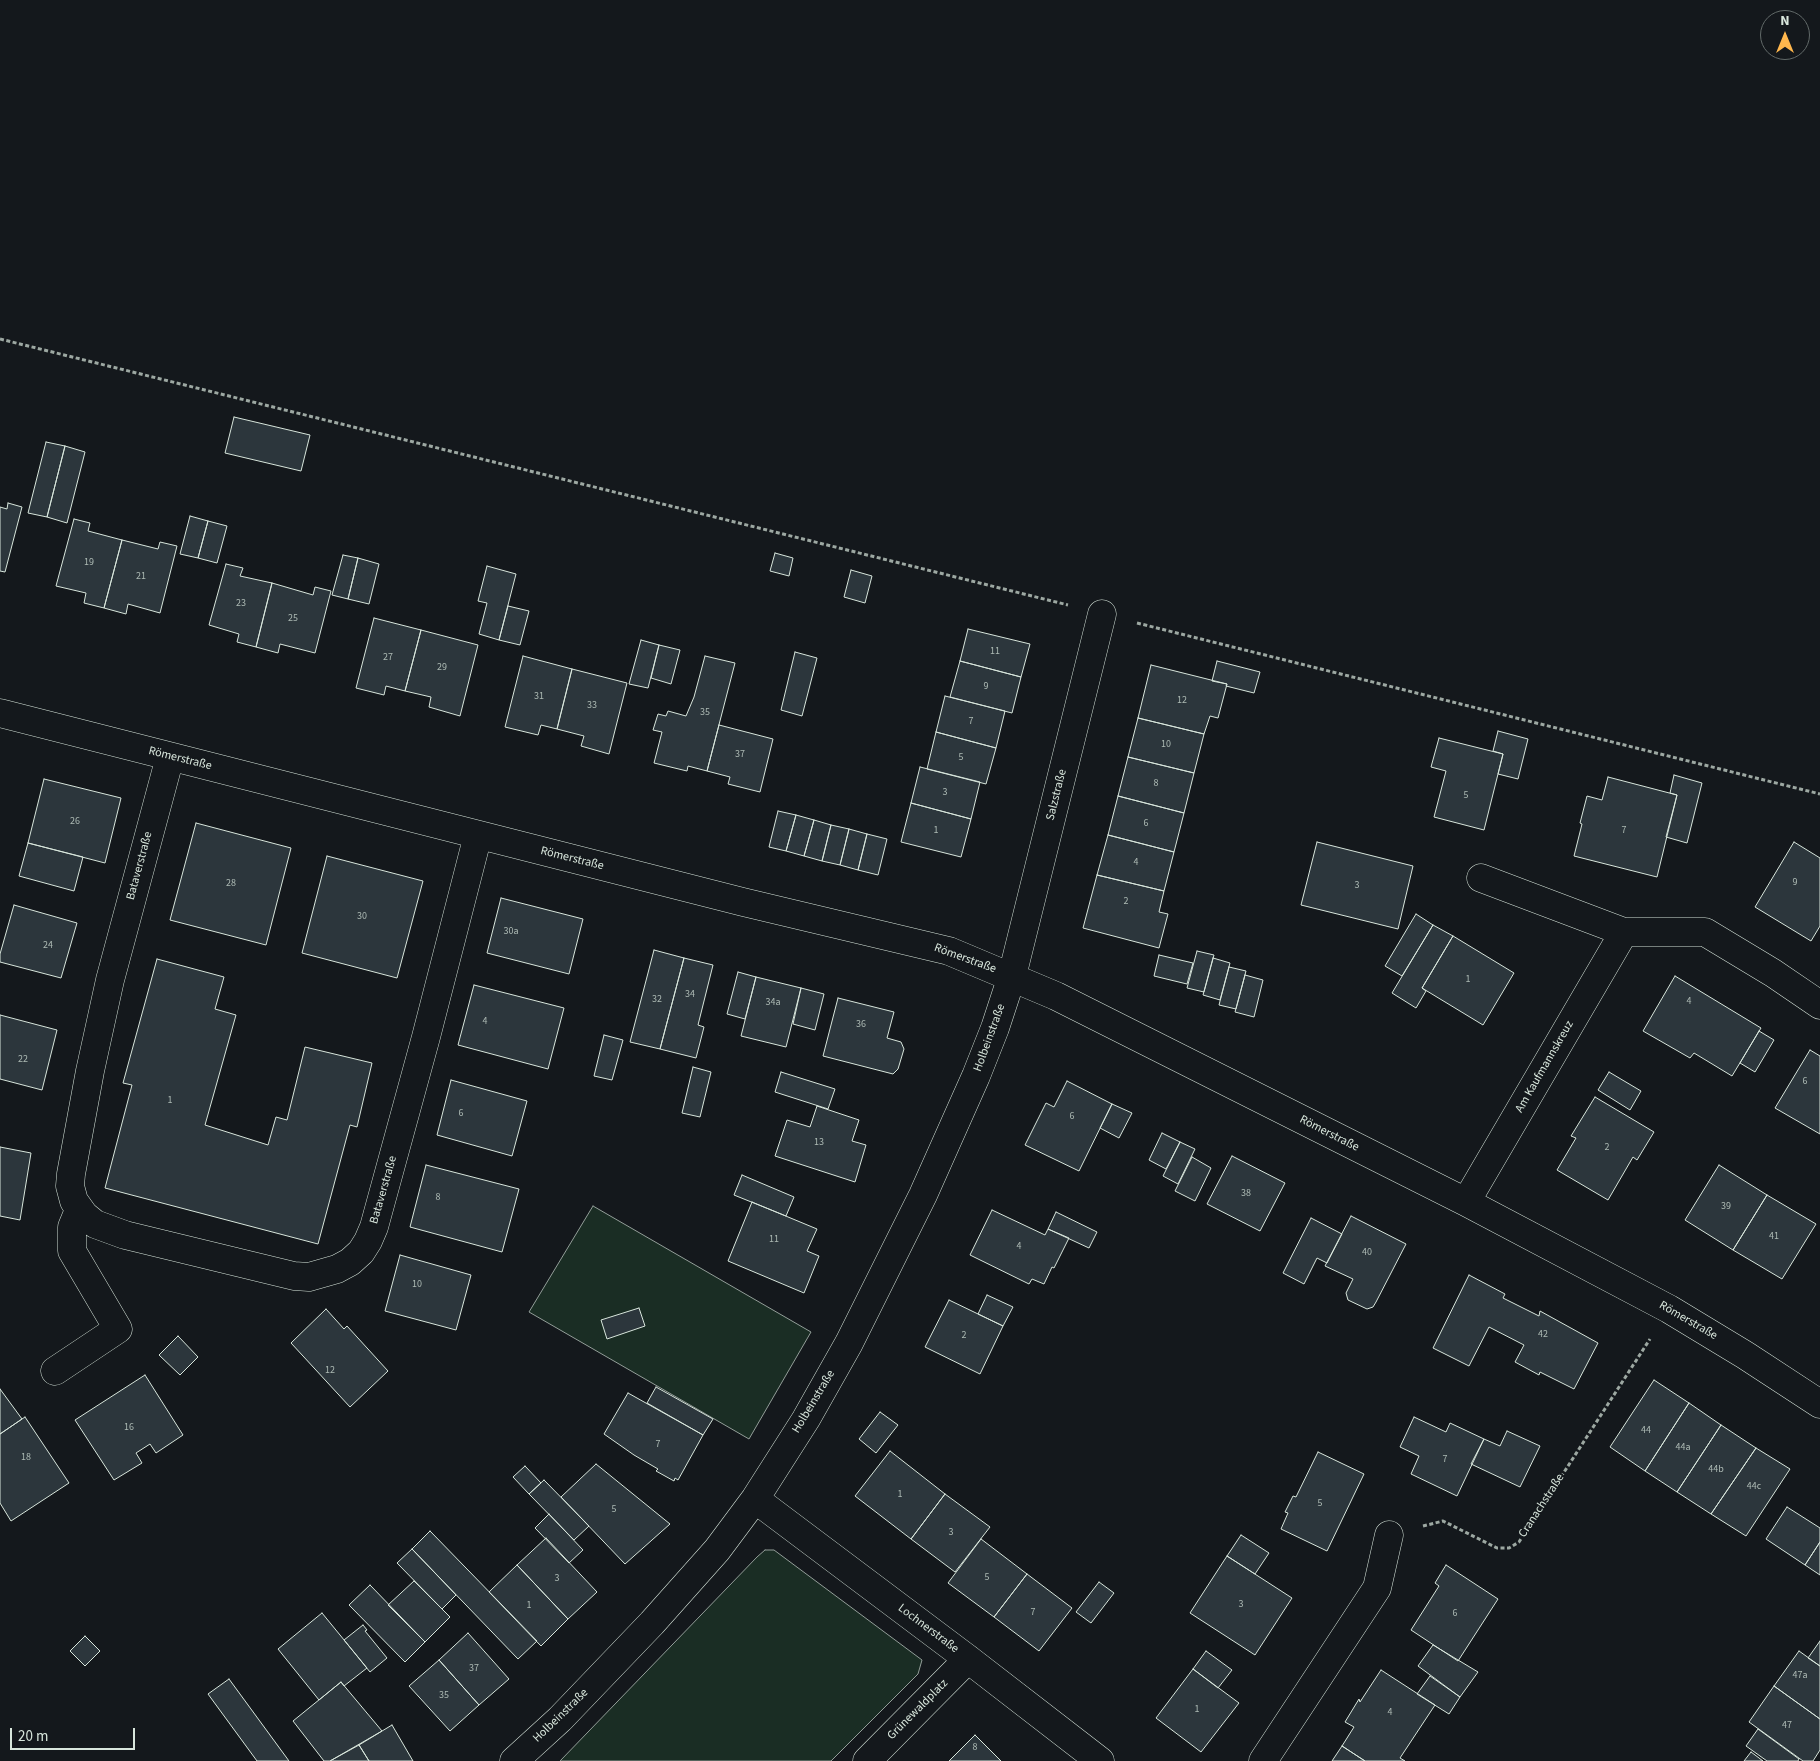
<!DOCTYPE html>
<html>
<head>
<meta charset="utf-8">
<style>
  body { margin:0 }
  #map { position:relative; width:1820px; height:1761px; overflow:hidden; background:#14181c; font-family:"Source Sans 3",sans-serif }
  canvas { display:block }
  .north { position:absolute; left:1760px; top:10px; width:50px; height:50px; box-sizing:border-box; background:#14181c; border:1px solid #626a69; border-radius:50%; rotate:0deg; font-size:14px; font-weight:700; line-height:20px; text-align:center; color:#d8e6dc }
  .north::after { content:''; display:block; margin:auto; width:18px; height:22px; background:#ffb74d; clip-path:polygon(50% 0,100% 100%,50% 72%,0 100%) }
  .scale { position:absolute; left:10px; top:1728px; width:125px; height:22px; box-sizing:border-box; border:2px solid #d8e6dc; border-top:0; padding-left:6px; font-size:15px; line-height:18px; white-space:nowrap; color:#d8e6dc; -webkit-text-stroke:4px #14181c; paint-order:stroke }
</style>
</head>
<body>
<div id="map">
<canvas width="1820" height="1761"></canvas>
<div class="north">N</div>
<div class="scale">20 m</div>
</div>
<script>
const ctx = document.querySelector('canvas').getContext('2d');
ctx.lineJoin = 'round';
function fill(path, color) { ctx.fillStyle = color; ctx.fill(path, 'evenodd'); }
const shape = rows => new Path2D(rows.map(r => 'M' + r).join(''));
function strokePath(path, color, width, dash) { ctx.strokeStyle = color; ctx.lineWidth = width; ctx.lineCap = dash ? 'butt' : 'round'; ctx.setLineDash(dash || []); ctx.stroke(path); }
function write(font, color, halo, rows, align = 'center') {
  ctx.font = font + ' "Source Sans 3",sans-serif'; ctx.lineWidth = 4; ctx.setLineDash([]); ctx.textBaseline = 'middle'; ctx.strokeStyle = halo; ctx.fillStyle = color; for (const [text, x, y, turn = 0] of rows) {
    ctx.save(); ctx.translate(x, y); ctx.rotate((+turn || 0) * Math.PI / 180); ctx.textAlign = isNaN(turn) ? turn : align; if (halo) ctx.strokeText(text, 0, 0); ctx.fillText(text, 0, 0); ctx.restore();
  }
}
const green = shape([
  [593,1206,811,1332,749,1439,529,1312,593,1206],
  [765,1550,774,1550,922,1660,918,1674,831,1761,560,1761,757,1557,765,1550]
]);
const building = shape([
  [234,417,310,435,301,471,225,453,234,417],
  [46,442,65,446,47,517,28,513,46,442],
  [65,446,85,452,67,523,47,517,65,446],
  [8,503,22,507,5,572,0,571,0,507,7,509,8,503],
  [190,516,208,521,198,558,180,554,190,516],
  [74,519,90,523,88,531,122,540,104,608,84,603,86,593,56,586,74,519],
  [208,521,227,526,217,563,198,558,208,521],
  [122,540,158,549,160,542,177,546,160,613,128,604,126,614,104,608,122,540],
  [775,553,793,558,789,576,770,571,775,553],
  [343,555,358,558,348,599,332,595,343,555],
  [358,558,379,564,369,604,348,599,358,558],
  [226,564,243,568,240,576,272,583,256,647,237,642,239,634,209,625,226,564],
  [487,566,516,574,499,640,479,634,487,603,478,601,487,566],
  [851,570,872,576,865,603,844,597,851,570],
  [272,583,313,595,315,587,331,591,315,653,280,644,278,653,256,647,272,583],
  [508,606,529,611,520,645,499,640,508,606],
  [374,618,421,630,405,691,386,686,384,695,356,688,374,618],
  [968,629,1030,644,1021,677,960,661,968,629],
  [421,630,478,645,460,716,429,707,431,697,405,691,421,630],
  [641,640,659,645,648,688,629,684,641,640],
  [659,645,680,650,671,684,651,678,659,645],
  [795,652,817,658,802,716,781,710,795,652],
  [523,656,572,669,557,729,541,725,538,735,505,727,523,656],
  [705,656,735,663,707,771,688,766,687,771,654,763,662,732,653,730,658,714,666,716,668,711,686,716,694,697,705,656],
  [960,661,1021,677,1012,713,950,697,960,661],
  [1217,661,1260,672,1254,693,1226,686,1227,684,1212,681,1217,661],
  [1151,665,1227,684,1218,718,1210,716,1204,734,1138,718,1151,665],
  [572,669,627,683,609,754,581,746,584,736,557,729,572,669],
  [945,696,1005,711,996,748,936,732,945,696],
  [1138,718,1204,734,1194,773,1128,757,1138,718],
  [719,725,773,739,760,792,728,784,730,777,707,771,719,725],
  [1498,731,1528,739,1518,779,1498,774,1503,754,1493,751,1498,731],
  [936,732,996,748,986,784,927,769,936,732],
  [1439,738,1503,754,1484,830,1434,817,1446,771,1431,767,1439,738],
  [1128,757,1194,773,1184,813,1118,796,1128,757],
  [920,767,980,782,971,819,911,803,920,767],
  [1674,775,1702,783,1687,843,1666,837,1677,795,1670,793,1674,775],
  [1608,777,1677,795,1657,877,1574,856,1582,824,1580,823,1587,796,1602,800,1608,777],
  [44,779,121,798,105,863,28,843,44,779],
  [1118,796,1184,813,1174,852,1108,835,1118,796],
  [911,803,971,819,961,857,901,842,911,803],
  [778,811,796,815,786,851,769,847,778,811],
  [796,815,814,820,804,856,786,851,796,815],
  [814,820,831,825,822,861,804,856,814,820],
  [196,823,291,848,266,945,170,920,196,823],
  [831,825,849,829,840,865,822,861,831,825],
  [849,829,867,834,858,870,840,865,849,829],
  [867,834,887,839,878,875,858,870,867,834],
  [1108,835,1174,852,1164,891,1097,875,1108,835],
  [1317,842,1413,866,1398,929,1301,905,1317,842],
  [1794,842,1820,858,1820,926,1811,941,1755,907,1794,842],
  [28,843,83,857,74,891,19,876,28,843],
  [327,856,423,881,397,978,302,953,327,856],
  [1097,875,1164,891,1159,912,1168,914,1159,948,1083,928,1097,875],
  [501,898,583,919,569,974,487,953,501,898],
  [14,905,77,923,61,978,0,962,0,954,14,905],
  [1416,914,1433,925,1402,976,1385,966,1416,914],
  [1433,925,1453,936,1422,988,1426,991,1416,1008,1392,993,1433,925],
  [1453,936,1514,973,1483,1025,1422,988,1453,936],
  [654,950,684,958,660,1049,630,1042,654,950],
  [1197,951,1214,955,1204,992,1187,988,1197,951],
  [1159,955,1193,963,1187,984,1154,976,1159,955],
  [684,958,713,965,698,1025,704,1027,696,1058,660,1049,684,958],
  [1213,958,1230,963,1220,1000,1203,995,1213,958],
  [157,959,224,977,215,1009,236,1015,205,1125,268,1145,276,1117,287,1120,305,1047,372,1063,357,1127,350,1125,318,1244,105,1188,132,1085,123,1083,157,959],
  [1229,967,1246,971,1236,1009,1219,1005,1229,967],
  [738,972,756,977,745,1019,727,1014,738,972],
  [1245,975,1263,980,1254,1017,1235,1012,1245,975],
  [1675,976,1761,1028,1732,1076,1694,1053,1690,1058,1643,1031,1675,976],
  [756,977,801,988,786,1047,741,1036,756,977],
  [474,985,564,1008,548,1069,458,1045,474,985],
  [801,988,824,994,815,1030,793,1024,801,988],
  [838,998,894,1012,887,1038,901,1042,904,1049,898,1069,893,1074,823,1056,838,998],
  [0,1015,57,1030,42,1090,0,1079,0,1015],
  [1759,1031,1774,1040,1755,1072,1740,1063,1759,1031],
  [604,1035,623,1040,612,1080,594,1076,604,1035],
  [1810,1050,1820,1056,1820,1134,1775,1108,1810,1050],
  [693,1067,711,1072,700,1117,682,1113,693,1067],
  [781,1072,835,1089,828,1109,775,1092,781,1072],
  [1609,1072,1641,1091,1630,1110,1598,1090,1609,1072],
  [451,1080,527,1101,512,1156,437,1135,451,1080],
  [1067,1081,1112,1104,1079,1171,1025,1145,1046,1103,1054,1107,1067,1081],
  [1595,1097,1654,1132,1637,1160,1633,1157,1608,1200,1557,1170,1576,1138,1571,1136,1595,1097],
  [1112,1104,1132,1113,1119,1138,1100,1128,1112,1104],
  [817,1106,859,1120,852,1141,866,1145,855,1182,775,1156,787,1120,810,1127,817,1106],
  [1162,1133,1180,1142,1166,1169,1149,1160,1162,1133],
  [1180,1142,1195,1149,1178,1184,1163,1176,1180,1142],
  [0,1147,31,1153,20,1220,0,1216,0,1147],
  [1232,1156,1285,1183,1260,1231,1207,1204,1232,1156],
  [1192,1157,1211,1168,1195,1201,1175,1191,1192,1157],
  [426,1165,519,1189,502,1252,410,1227,426,1165],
  [1719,1165,1767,1195,1733,1250,1685,1220,1719,1165],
  [742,1175,794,1197,786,1216,734,1195,742,1175],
  [1767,1195,1816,1224,1782,1279,1733,1250,1767,1195],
  [752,1202,817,1229,807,1251,819,1256,804,1293,728,1261,752,1202],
  [992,1210,1045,1235,1048,1229,1069,1238,1054,1268,1052,1267,1044,1284,1032,1279,1029,1284,970,1255,992,1210],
  [1056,1212,1097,1232,1089,1248,1048,1229,1056,1212],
  [1351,1216,1406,1244,1376,1302,1373,1307,1367,1309,1348,1300,1346,1293,1353,1279,1325,1266,1351,1216],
  [1311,1218,1342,1234,1327,1263,1317,1258,1304,1284,1283,1273,1311,1218],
  [400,1255,471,1275,456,1330,385,1311,400,1255],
  [1469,1275,1505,1294,1503,1298,1539,1316,1540,1311,1598,1343,1574,1389,1540,1372,1539,1375,1515,1362,1524,1345,1489,1327,1469,1366,1433,1348,1469,1275],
  [987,1295,1013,1307,1003,1326,978,1314,987,1295],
  [949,1300,1003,1326,980,1374,925,1347,949,1300],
  [639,1308,645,1326,607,1339,601,1320,639,1308],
  [326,1309,344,1329,347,1326,388,1371,350,1407,291,1343,326,1309],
  [178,1336,198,1357,180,1375,159,1355,178,1336],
  [145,1375,183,1435,156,1453,150,1444,136,1453,142,1463,114,1480,75,1420,145,1375],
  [1654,1380,1689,1403,1645,1471,1610,1447,1654,1380],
  [656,1387,713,1419,703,1435,647,1403,656,1387],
  [0,1389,22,1419,0,1434,0,1389],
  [628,1393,703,1435,678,1480,675,1478,674,1481,656,1471,658,1469,634,1455,604,1434,628,1393],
  [1689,1403,1721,1425,1677,1492,1645,1471,1689,1403],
  [880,1412,898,1425,876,1453,859,1439,880,1412],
  [25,1417,69,1483,11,1521,0,1503,0,1434,25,1417],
  [1414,1417,1446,1432,1450,1423,1484,1439,1457,1496,1411,1474,1419,1456,1400,1447,1414,1417],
  [1721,1425,1756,1448,1711,1514,1677,1492,1721,1425],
  [1507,1431,1540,1446,1520,1487,1471,1464,1484,1439,1500,1446,1507,1431],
  [1756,1448,1790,1469,1746,1536,1711,1514,1756,1448],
  [890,1451,945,1494,911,1539,855,1496,890,1451],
  [1318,1452,1364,1474,1327,1551,1281,1529,1288,1513,1285,1512,1293,1496,1296,1497,1318,1452],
  [596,1464,670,1524,625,1564,561,1497,596,1464],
  [525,1466,541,1483,529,1494,513,1477,525,1466],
  [544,1480,589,1526,574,1540,529,1494,544,1480],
  [945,1494,990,1527,955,1572,911,1539,945,1494],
  [1787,1507,1820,1528,1820,1542,1805,1565,1766,1539,1787,1507],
  [549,1514,583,1550,569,1563,535,1528,549,1514],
  [430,1531,537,1641,518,1659,412,1549,430,1531],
  [1241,1535,1269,1553,1255,1574,1227,1556,1241,1535],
  [546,1538,597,1592,568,1619,517,1565,546,1538],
  [981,1539,1027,1574,994,1617,948,1583,981,1539],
  [1820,1542,1820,1575,1805,1565,1820,1542],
  [412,1549,456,1595,442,1609,397,1563,412,1549],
  [1227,1556,1292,1598,1255,1655,1190,1613,1227,1556],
  [517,1565,568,1619,541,1646,489,1592,517,1565],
  [1446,1565,1498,1599,1458,1661,1411,1630,1439,1586,1435,1583,1446,1565],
  [1027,1574,1072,1608,1039,1651,994,1617,1027,1574],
  [414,1581,450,1617,425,1642,388,1605,414,1581],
  [1099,1582,1114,1593,1091,1623,1076,1612,1099,1582],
  [370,1585,425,1642,405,1662,349,1605,370,1585],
  [322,1613,367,1668,344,1686,341,1682,319,1700,278,1649,322,1613],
  [363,1625,367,1630,365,1631,387,1658,370,1672,344,1640,363,1625],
  [468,1633,509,1679,479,1705,439,1660,468,1633],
  [85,1636,100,1651,85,1666,70,1651,85,1636],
  [1820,1641,1820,1666,1808,1658,1820,1641],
  [1433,1645,1478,1672,1460,1697,1418,1666,1433,1645],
  [1206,1651,1232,1670,1218,1688,1193,1669,1206,1651],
  [1799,1651,1820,1666,1820,1719,1774,1686,1799,1651],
  [439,1660,479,1705,450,1731,409,1686,439,1660],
  [1193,1669,1239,1703,1201,1752,1156,1718,1193,1669],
  [1381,1670,1435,1705,1400,1758,1405,1761,1365,1761,1342,1746,1354,1727,1345,1722,1359,1699,1360,1702,1381,1670],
  [1430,1676,1460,1697,1449,1714,1417,1694,1430,1676],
  [229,1679,289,1761,257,1761,208,1694,229,1679],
  [341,1682,382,1731,330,1761,324,1761,293,1721,341,1682],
  [1774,1686,1820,1719,1820,1750,1813,1761,1803,1761,1749,1722,1774,1686],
  [392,1725,413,1761,369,1761,359,1745,392,1725],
  [1758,1729,1799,1759,1798,1761,1767,1761,1746,1746,1758,1729],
  [975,1735,1001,1761,949,1761,975,1735],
  [359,1745,369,1761,330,1761,359,1745],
  [1342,1746,1365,1761,1332,1761,1342,1746],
  [1751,1752,1763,1761,1744,1761,1751,1752]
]);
const path = shape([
  [0,339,1068,605],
  [1137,623,1820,794],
  [1423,1526,1443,1521,1497,1548,1509,1548,1519,1542,1650,1339]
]);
const minor = shape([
  [0,713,743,902,949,951,1056,996,1466,1202,1669,1309,1745,1355,1820,1404],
  [170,757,110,980,90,1071,71,1174,70,1186,74,1201,84,1215,95,1224,125,1235,294,1276,309,1277,337,1269,350,1262,361,1252,368,1241,374,1227,426,1037,478,835],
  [1481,878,1624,932,1705,932,1773,973,1820,1005],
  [1466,1202,1624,932],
  [55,1371,118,1329,72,1251,72,1227,79,1210],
  [755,1499,968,1659,1100,1761],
  [514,1761,560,1719,652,1623,717,1550,755,1499,806,1419,849,1343,923,1195,976,1076,995,1028,1012,976,1102,614],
  [867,1761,968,1659],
  [1263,1761,1377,1588,1389,1535]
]);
const numberNames = [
  ["19",89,563],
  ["21",141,577],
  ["23",241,604],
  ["25",293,619],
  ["11",995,652],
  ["27",388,658],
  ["29",442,668],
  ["9",986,687],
  ["31",539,697],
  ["12",1182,701],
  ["33",592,706],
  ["35",705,713],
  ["7",971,722],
  ["10",1166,745],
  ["37",740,755],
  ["5",961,758],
  ["8",1156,784],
  ["3",945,793],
  ["5",1466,796],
  ["26",75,822],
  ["6",1146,824],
  ["1",936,831],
  ["7",1624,831],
  ["4",1136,863],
  ["9",1795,883],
  ["28",231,884],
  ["3",1357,886],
  ["2",1126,902],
  ["30",362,917],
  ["30a",511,932],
  ["24",48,946],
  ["1",1468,980],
  ["34",690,995],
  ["32",657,1000],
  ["4",1689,1002],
  ["34a",773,1003],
  ["4",485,1022],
  ["36",861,1025],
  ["22",23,1060],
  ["6",1805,1082],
  ["1",170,1101],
  ["6",461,1114],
  ["6",1072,1117],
  ["13",819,1143],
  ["2",1607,1148],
  ["38",1246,1194],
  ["8",438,1198],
  ["39",1726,1207],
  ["41",1774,1237],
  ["11",774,1240],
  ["4",1019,1247],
  ["40",1367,1253],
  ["10",417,1285],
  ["42",1543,1335],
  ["2",964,1336],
  ["12",330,1371],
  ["16",129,1428],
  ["44",1646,1431],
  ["7",658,1445],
  ["44a",1683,1448],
  ["18",26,1458],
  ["7",1445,1460],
  ["44b",1716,1470],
  ["44c",1754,1487],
  ["1",900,1495],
  ["5",1320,1504],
  ["5",614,1510],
  ["3",951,1533],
  ["5",987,1578],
  ["3",557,1579],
  ["3",1241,1605],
  ["1",529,1606],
  ["7",1033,1613],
  ["6",1455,1614],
  ["37",474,1669],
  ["47a",1800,1676],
  ["35",444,1696],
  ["1",1197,1710],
  ["4",1390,1713],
  ["47",1787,1726],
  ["8",975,1748]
];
const streetNames = [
  ["Römerstraße",180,759,14],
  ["Salzstraße",1057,795,-76],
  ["Römerstraße",572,859,14],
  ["Bataverstraße",140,866,-75],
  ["Römerstraße",965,959,20],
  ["Holbeinstraße",990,1038,-70],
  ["Am Kaufmannskreuz",1545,1067,-60],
  ["Römerstraße",1329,1134,27],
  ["Bataverstraße",384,1190,-74],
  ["Römerstraße",1688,1321,30],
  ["Holbeinstraße",814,1402,-59],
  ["Cranachstraße",1542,1506,-57],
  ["Lochnerstraße",928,1629,37],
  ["Grünewaldplatz",918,1710,-45],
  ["Holbeinstraße",561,1716,-44]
];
fill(green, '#1a2d24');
strokePath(green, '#939e99', 1);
fill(building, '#2c363c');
strokePath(building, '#d8e6dc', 1);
strokePath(minor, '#d8e6dc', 29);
strokePath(path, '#9da8a2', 3, [4, 2.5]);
strokePath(minor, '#14181c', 28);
write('10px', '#adbab4', null, numberNames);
write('12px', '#d8e6dc', '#14181c', streetNames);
</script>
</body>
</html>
